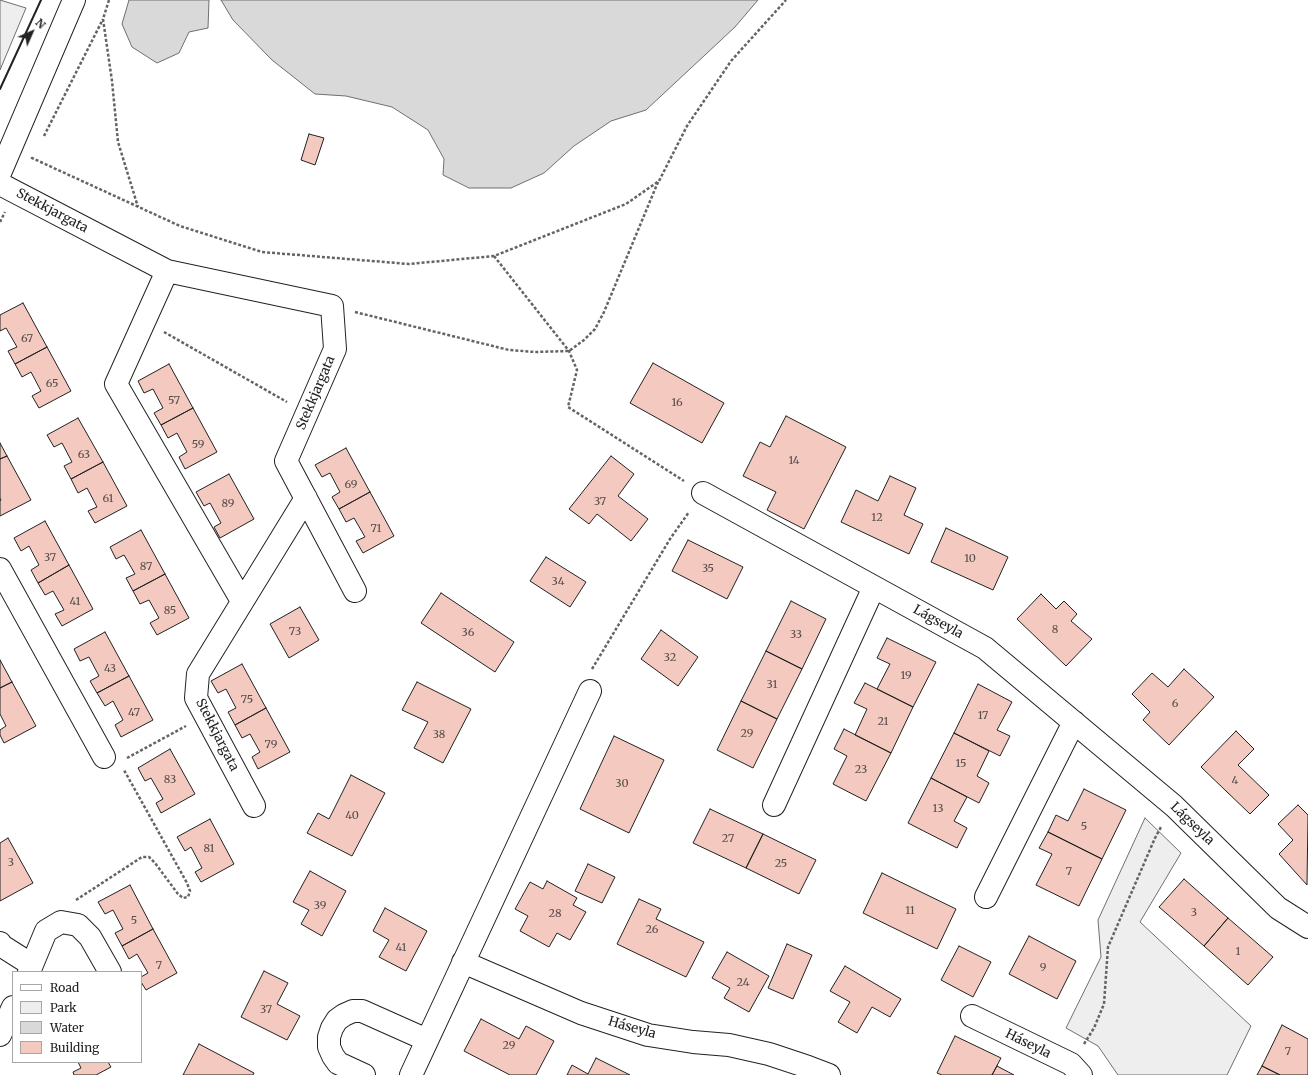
<!DOCTYPE html>
<html>
<head>
<meta charset="utf-8">
<style>
  body { margin:0 }
  #map { position:relative; width:1308px; height:1075px; overflow:hidden; background:#fff; font-family:Merriweather,serif }
  canvas { display:block }
  .legend { position:absolute; left:12px; top:971px; width:130px; height:92px; box-sizing:border-box; background:#fff; border:1px solid #a7a7a7; margin:0; padding:5px 7px; list-style:none; font-size:12px; color:#222 }
  .legend li { display:flex; align-items:center; gap:8px; height:20px }
  .legend b { width:20px; border:1px solid #a7a7a7 }
  .north { position:absolute; left:12px; top:12px; width:40px; height:40px; -webkit-text-stroke:3px #fff; paint-order:stroke; rotate:45deg; font-size:11px; font-weight:700; line-height:16px; text-align:center; color:#222 }
  .north::after { content:''; display:block; margin:auto; width:14px; height:18px; background:#222; clip-path:polygon(50% 0,100% 100%,50% 72%,0 100%) }
</style>
</head>
<body>
<div id="map">
<canvas width="1308" height="1075"></canvas>
<ul class="legend">
<li><b style="height:5px;background:#fff"></b>Road</li>
<li><b style="height:11px;background:#eee"></b>Park</li>
<li><b style="height:11px;background:#d9d9d9"></b>Water</li>
<li><b style="height:11px;background:#f3c9c0"></b>Building</li>
</ul>
<div class="north">N</div>
</div>
<script>
const ctx = document.querySelector('canvas').getContext('2d');
ctx.lineJoin = 'round';
function fill(path, color) { ctx.fillStyle = color; ctx.fill(path, 'evenodd'); }
const shape = rows => new Path2D(rows.map(r => 'M' + r).join(''));
function strokePath(path, color, width, dash) { ctx.strokeStyle = color; ctx.lineWidth = width; ctx.lineCap = dash ? 'butt' : 'round'; ctx.setLineDash(dash || []); ctx.stroke(path); }
function write(font, color, halo, rows, align = 'center') {
  ctx.font = font + ' Merriweather,serif'; ctx.lineWidth = 3; ctx.setLineDash([]); ctx.textBaseline = 'middle'; ctx.strokeStyle = halo; ctx.fillStyle = color; for (const [text, x, y, turn = 0] of rows) {
    ctx.save(); ctx.translate(x, y); ctx.rotate((+turn || 0) * Math.PI / 180); ctx.textAlign = isNaN(turn) ? turn : align; if (halo) ctx.strokeText(text, 0, 0); ctx.fillText(text, 0, 0); ctx.restore();
  }
}
const green = shape([
  [0,0,26,8,0,70,0,0],
  [1145,818,1181,853,1140,922,1251,1026,1227,1075,1118,1075,1098,1046,1066,1028,1101,957,1098,920,1145,818]
]);
const water = shape([
  [129,0,209,0,208,28,189,32,179,53,157,63,132,47,122,24,129,0],
  [221,0,758,0,735,27,646,110,611,121,574,146,544,173,511,188,469,188,443,175,444,159,428,130,392,107,346,96,315,94,272,60,233,20,221,0]
]);
const building = shape([
  [309,134,324,138,315,165,301,160,309,134],
  [23,303,47,347,15,364,8,351,17,347,6,328,0,331,0,315,23,303],
  [47,347,71,391,39,408,32,396,41,391,31,372,22,377,15,364,47,347],
  [653,363,724,403,702,443,630,403,653,363],
  [169,364,193,408,161,425,154,413,163,408,153,389,144,393,138,381,169,364],
  [193,408,217,452,185,469,179,457,187,452,177,433,168,438,161,425,193,408],
  [786,416,846,447,804,529,767,510,776,492,743,476,760,442,770,447,786,416],
  [78,418,103,462,71,479,64,466,72,462,62,443,54,447,47,435,78,418],
  [0,443,7,456,0,459,0,443],
  [346,448,370,492,339,509,332,497,340,492,330,473,322,477,315,465,346,448],
  [7,456,31,500,0,516,0,501,1,500,0,498,0,459,7,456],
  [611,456,634,474,618,496,648,519,631,541,597,514,589,524,569,509,611,456],
  [103,462,127,506,95,523,88,511,97,507,87,488,78,493,71,479,103,462],
  [229,474,254,519,220,538,214,527,221,523,210,503,204,506,196,492,229,474],
  [890,476,916,488,904,515,923,524,909,554,841,522,856,490,878,501,890,476],
  [370,492,394,536,363,553,356,541,365,537,354,518,346,522,339,509,370,492],
  [45,521,69,565,38,583,31,570,39,565,29,546,21,551,14,538,45,521],
  [946,528,1008,557,993,590,931,562,946,528],
  [141,530,165,574,133,591,126,578,135,574,124,555,116,559,110,547,141,530],
  [688,540,743,567,727,599,672,571,688,540],
  [546,557,586,582,570,607,530,581,546,557],
  [69,565,93,609,62,626,55,614,64,610,53,591,45,595,38,583,69,565],
  [165,574,189,618,157,635,150,623,159,618,149,600,140,604,133,591,165,574],
  [441,593,514,642,495,672,421,623,441,593],
  [1041,594,1056,609,1064,601,1077,614,1071,621,1092,639,1066,666,1017,619,1041,594],
  [791,601,826,619,802,669,766,651,791,601],
  [300,607,319,640,289,658,270,624,300,607],
  [661,630,698,657,678,686,641,659,661,630],
  [105,632,129,676,97,693,90,681,99,676,89,657,80,661,74,649,105,632],
  [887,638,936,662,913,707,877,689,890,664,877,658,887,638],
  [766,651,802,669,777,719,741,701,766,651],
  [0,660,12,682,0,688,0,660],
  [242,664,266,708,235,725,228,712,236,708,226,689,218,693,211,681,242,664],
  [1184,669,1214,697,1169,745,1143,720,1150,712,1132,694,1152,673,1168,687,1184,669],
  [129,676,153,720,121,737,115,725,123,720,113,701,105,706,97,693,129,676],
  [12,682,36,726,4,743,0,735,0,730,6,726,0,714,0,688,12,682],
  [417,682,471,709,443,763,414,748,428,722,402,710,417,682],
  [865,683,913,707,891,753,855,735,867,709,854,703,865,683],
  [978,684,1012,702,997,730,1010,736,1000,756,954,733,978,684],
  [741,701,777,719,753,768,717,750,741,701],
  [266,708,290,752,258,769,252,757,260,752,250,734,242,738,235,725,266,708],
  [844,729,891,753,866,801,833,784,847,756,834,749,844,729],
  [1236,731,1254,749,1238,765,1269,795,1250,814,1201,767,1236,731],
  [954,733,989,751,977,776,989,783,979,803,931,778,954,733],
  [614,736,664,760,629,833,580,809,614,736],
  [170,749,195,794,161,813,156,803,163,799,151,778,145,781,138,768,170,749],
  [351,775,385,793,352,856,307,833,318,813,329,819,351,775],
  [931,778,967,797,954,821,967,828,957,848,908,823,931,778],
  [1084,789,1126,810,1102,859,1048,832,1056,815,1068,821,1084,789],
  [1298,805,1308,815,1307,885,1279,854,1293,840,1278,824,1298,805],
  [710,809,763,834,746,868,693,843,710,809],
  [210,819,234,864,201,882,195,872,202,868,191,847,185,851,177,837,210,819],
  [1048,832,1102,859,1079,906,1036,885,1052,854,1039,848,1048,832],
  [763,834,816,860,799,894,746,868,763,834],
  [8,838,33,883,0,901,0,843,8,838],
  [588,864,615,877,602,903,575,891,588,864],
  [310,871,346,891,322,936,301,924,309,910,293,902,310,871],
  [882,873,956,909,937,949,863,913,882,873],
  [1184,879,1228,918,1204,946,1159,907,1184,879],
  [547,881,577,898,573,905,586,912,570,940,557,933,549,947,520,931,528,916,515,909,530,882,543,889,547,881],
  [130,885,153,929,122,946,115,933,123,929,113,910,105,914,98,902,130,885],
  [639,899,661,909,656,919,704,942,686,977,617,944,639,899],
  [385,908,427,931,406,971,379,957,389,940,373,931,385,908],
  [1228,918,1273,957,1248,985,1204,946,1228,918],
  [153,929,177,973,146,990,141,982,141,977,148,973,137,954,129,959,122,946,153,929],
  [1029,936,1076,961,1057,999,1009,974,1029,936],
  [787,944,812,955,793,999,768,988,787,944],
  [959,946,991,962,973,997,941,980,959,946],
  [727,952,769,976,749,1012,724,998,730,988,712,978,727,952],
  [845,966,901,999,890,1017,872,1007,857,1033,838,1022,850,1002,830,991,845,966],
  [264,971,288,983,277,1004,300,1016,287,1040,241,1017,264,971],
  [481,1019,519,1039,526,1026,554,1041,536,1075,510,1075,464,1051,481,1019],
  [1282,1025,1308,1039,1308,1075,1280,1075,1262,1066,1282,1025],
  [955,1036,1001,1058,992,1075,942,1075,937,1073,955,1036],
  [199,1044,254,1073,253,1075,183,1075,199,1044],
  [596,1058,630,1075,567,1075,572,1065,588,1074,596,1058],
  [78,1062,108,1062,111,1067,96,1075,74,1075,73,1072,81,1068,78,1062],
  [997,1066,1014,1075,992,1075,997,1066],
  [1262,1066,1280,1075,1257,1075,1262,1066]
]);
const path = shape([
  [109,0,103,19,112,81,118,142,138,207],
  [44,136,103,19],
  [32,159,32,158,180,226,262,252,409,264,494,256,626,204,659,181,687,126,731,61,786,0],
  [0,222,5,212],
  [494,256,569,351,577,370,568,407,684,481],
  [355,312,509,350,535,352,569,351,584,340,595,329,604,312,658,182],
  [164,332,287,402],
  [592,669,670,539,689,512],
  [127,758,186,726],
  [76,900,142,857,149,857,155,863,178,894,183,898,188,897,190,891,187,883,124,770],
  [1084,1044,1094,1028,1104,1004,1108,947,1155,838,1161,827]
]);
const minor = shape([
  [0,173,74,0],
  [0,184,167,271,332,306,335,349,286,461,355,591],
  [167,271,116,384,242,601],
  [703,493,985,648,1174,806,1278,908,1308,927],
  [0,569,104,757],
  [774,805,874,587],
  [254,806,196,698,198,674,306,498],
  [986,897,1074,722],
  [0,943,2,946,32,965],
  [463,962,581,1013,648,1035,693,1042,729,1045,769,1054,808,1067,829,1075],
  [29,972,46,931,61,922,78,925,90,937,110,972],
  [972,1016,1071,1064,1081,1075],
  [0,1035,13,1007],
  [364,1075,338,1063,333,1056,329,1047,329,1037,332,1028,337,1020,344,1015,353,1011,362,1011,427,1040],
  [411,1075,590,691]
]);
const wall = shape([
  [0,89,41,0]
]);
const numberNames = [
  ["67",27,339],
  ["65",52,384],
  ["57",174,401],
  ["16",677,403],
  ["59",198,445],
  ["63",84,455],
  ["14",794,461],
  ["69",351,485],
  ["61",108,499],
  ["37",600,502],
  ["89",228,504],
  ["12",877,518],
  ["71",376,529],
  ["37",50,558],
  ["10",970,559],
  ["87",146,567],
  ["35",708,569],
  ["34",558,582],
  ["41",75,602],
  ["85",170,611],
  ["8",1055,630],
  ["73",295,632],
  ["36",468,633],
  ["33",796,635],
  ["32",670,658],
  ["43",110,669],
  ["19",906,676],
  ["31",772,685],
  ["75",247,700],
  ["6",1175,704],
  ["47",134,713],
  ["17",983,716],
  ["21",883,722],
  ["29",747,734],
  ["38",439,735],
  ["79",271,745],
  ["15",961,764],
  ["23",861,770],
  ["83",170,780],
  ["4",1235,781],
  ["30",622,784],
  ["13",938,809],
  ["40",352,816],
  ["5",1084,827],
  ["27",728,839],
  ["81",209,849],
  ["3",11,863],
  ["25",781,864],
  ["7",1069,872],
  ["39",320,906],
  ["11",910,911],
  ["3",1194,913],
  ["28",555,914],
  ["5",134,921],
  ["26",652,930],
  ["41",401,948],
  ["1",1238,952],
  ["7",159,966],
  ["9",1043,968],
  ["24",743,983],
  ["37",266,1010],
  ["29",509,1046],
  ["7",1288,1052]
];
const streetNames = [
  ["Stekkjargata",52,211,28],
  ["Stekkjargata",316,393,-67],
  ["Lágseyla",938,622,29],
  ["Stekkjargata",217,735,63],
  ["Lágseyla",1192,824,44],
  ["Háseyla",632,1028,16],
  ["Háseyla",1028,1044,26]
];
fill(green, '#eee');
strokePath(green, '#6f6f6f', 1);
fill(water, '#d9d9d9');
strokePath(water, '#6f6f6f', 1);
fill(building, '#f3c9c0');
strokePath(building, '#222', 1);
strokePath(minor, '#222', 24);
strokePath(path, '#646464', 2.5, [3, 2]);
strokePath(minor, '#fff', 22);
strokePath(wall, '#222', 2);
write('11px', '#564c4a', null, numberNames);
write('13px', '#222', '#fff', streetNames);
</script>
</body>
</html>
